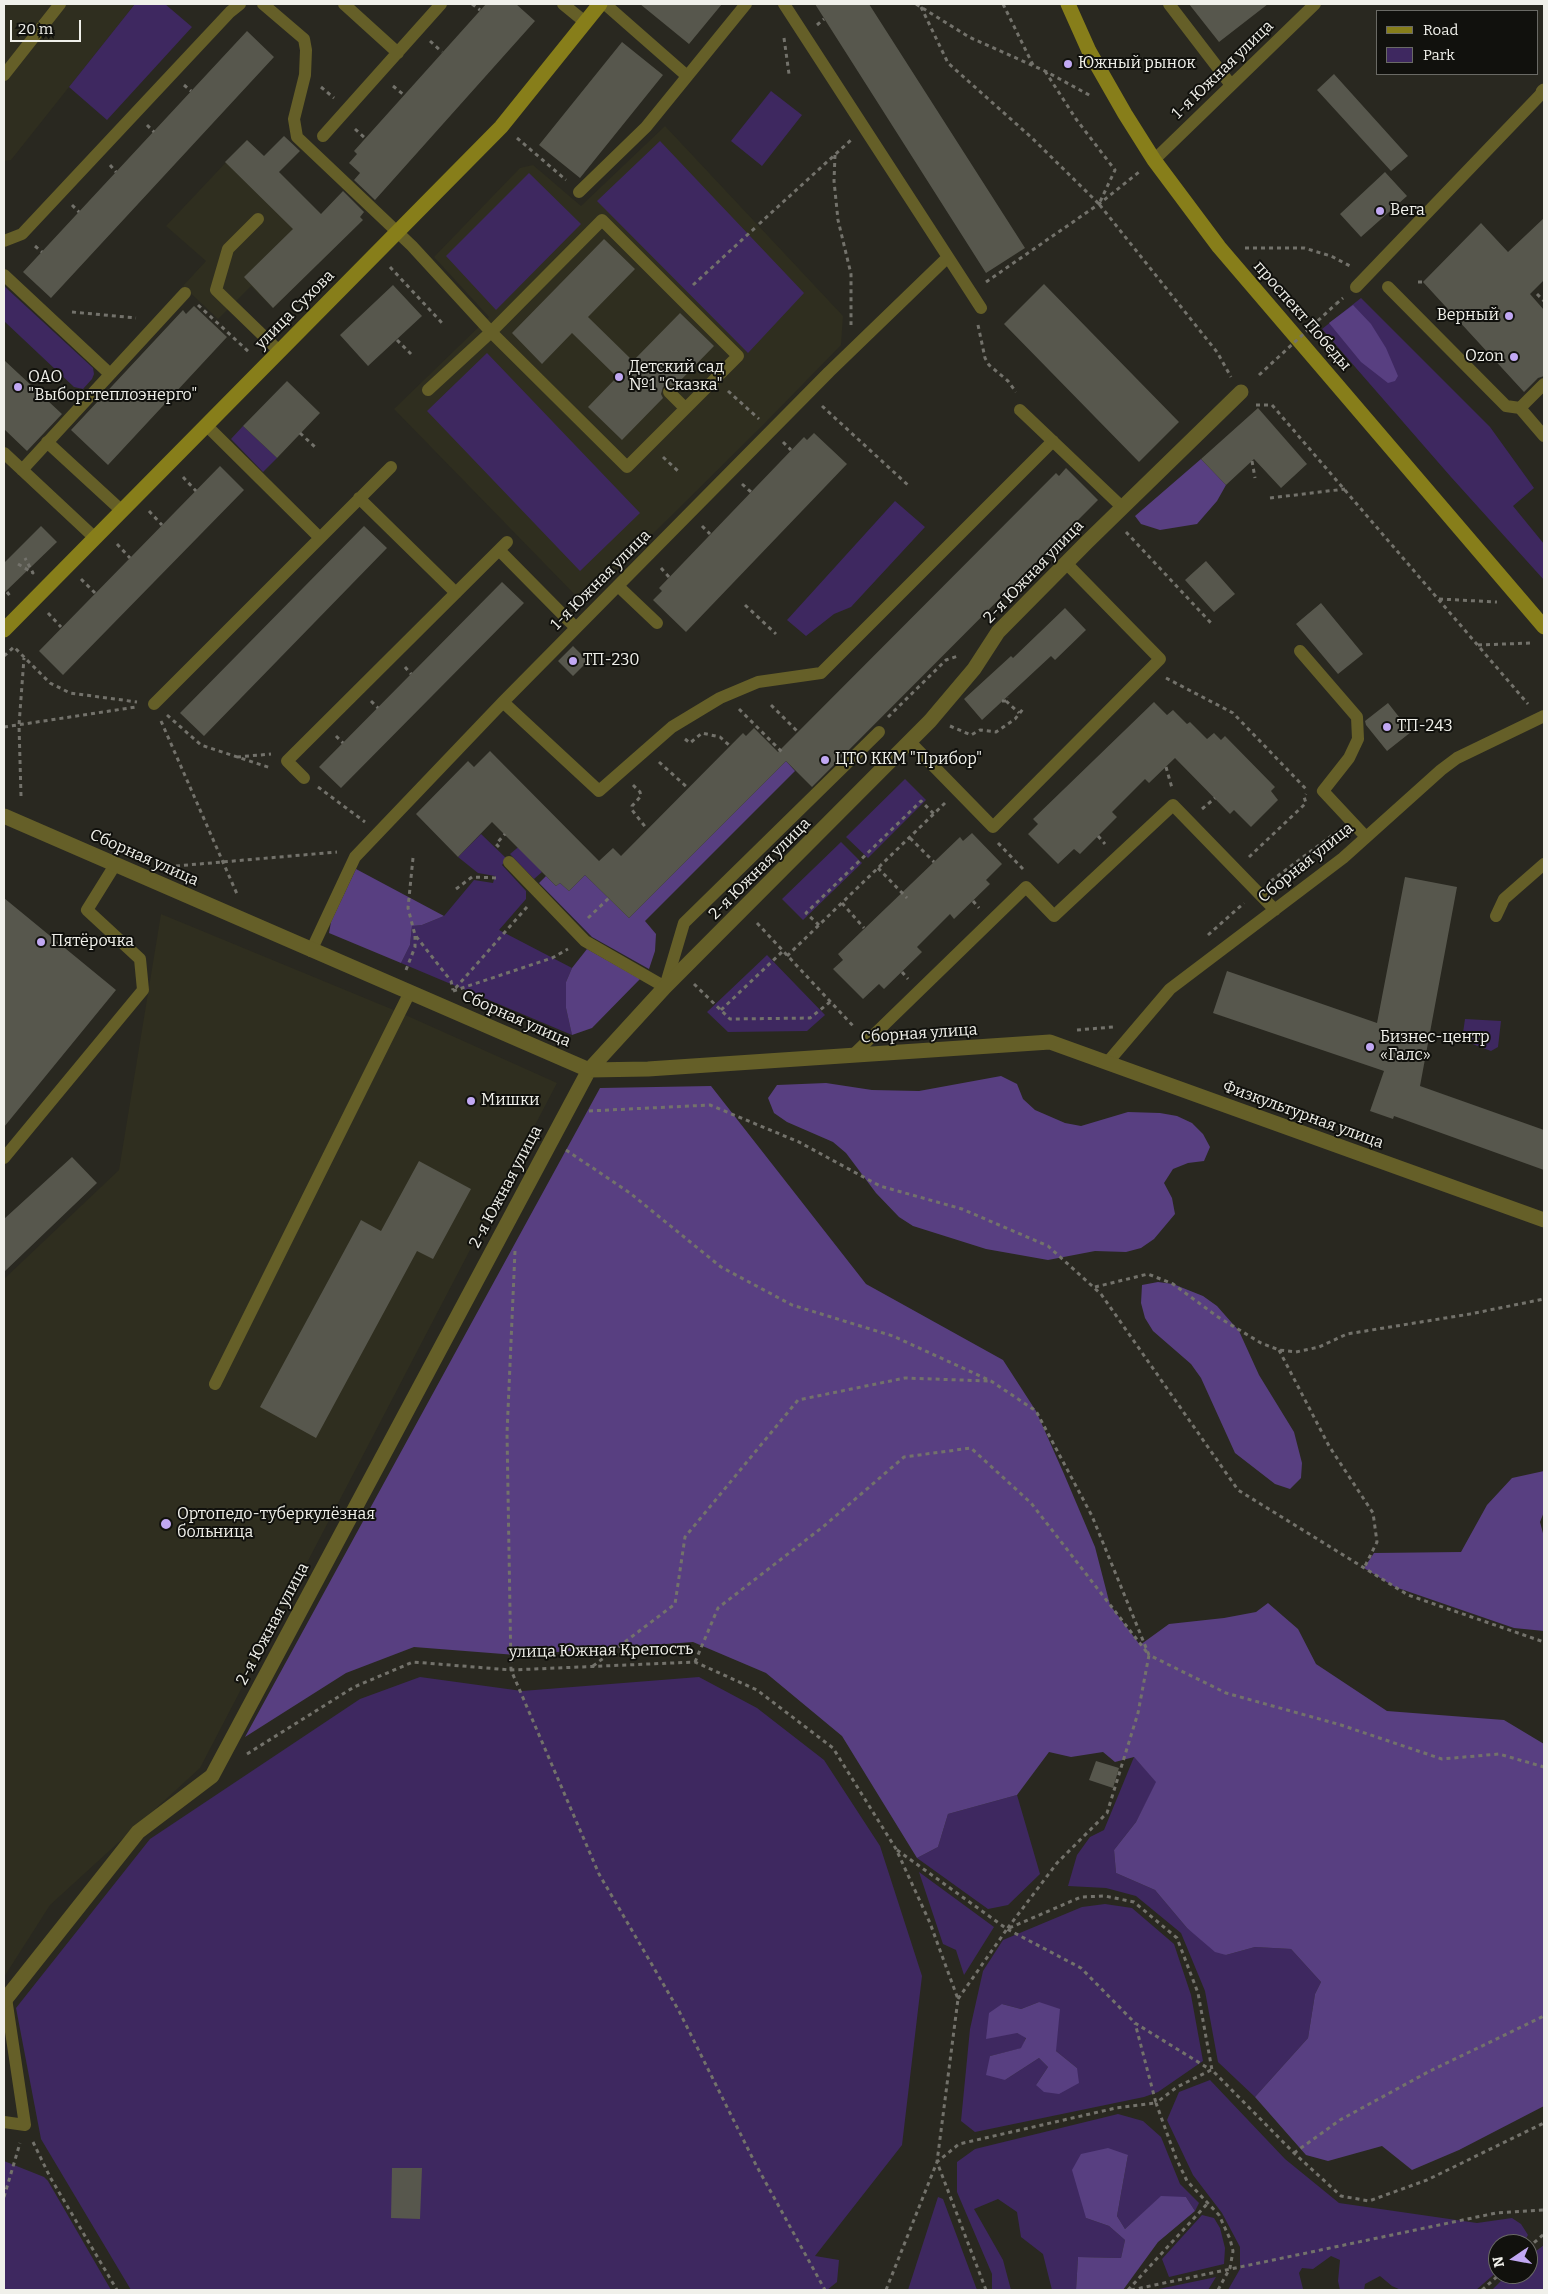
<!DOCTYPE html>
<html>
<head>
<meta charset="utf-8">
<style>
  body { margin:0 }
  #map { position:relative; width:1548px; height:2294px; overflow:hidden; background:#292820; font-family:Bitter,serif }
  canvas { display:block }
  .frame { position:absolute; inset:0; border:5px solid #f0f0ea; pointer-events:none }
  .legend { position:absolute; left:1376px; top:10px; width:162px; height:65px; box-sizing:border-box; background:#11110d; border:1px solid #6a6a65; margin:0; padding:6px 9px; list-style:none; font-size:15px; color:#f0f0ea }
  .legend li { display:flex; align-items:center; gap:10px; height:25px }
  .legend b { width:25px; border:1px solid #6a6a65 }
  .north { position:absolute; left:1488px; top:2234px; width:50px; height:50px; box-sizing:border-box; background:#11110d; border:1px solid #6a6a65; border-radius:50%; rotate:258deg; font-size:14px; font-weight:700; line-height:20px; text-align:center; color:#f0f0ea }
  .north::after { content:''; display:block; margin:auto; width:18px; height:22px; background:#c1a8f3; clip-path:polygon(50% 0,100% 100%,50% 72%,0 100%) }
  .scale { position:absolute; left:10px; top:20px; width:71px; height:22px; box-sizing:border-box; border:2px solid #f0f0ea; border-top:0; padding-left:6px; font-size:15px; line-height:18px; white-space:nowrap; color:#f0f0ea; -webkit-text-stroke:4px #11110d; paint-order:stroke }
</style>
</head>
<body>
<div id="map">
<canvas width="1548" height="2294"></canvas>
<div class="frame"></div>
<ul class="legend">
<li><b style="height:6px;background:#877e1a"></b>Road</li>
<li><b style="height:14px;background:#3e2860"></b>Park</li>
</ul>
<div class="north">N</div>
<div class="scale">20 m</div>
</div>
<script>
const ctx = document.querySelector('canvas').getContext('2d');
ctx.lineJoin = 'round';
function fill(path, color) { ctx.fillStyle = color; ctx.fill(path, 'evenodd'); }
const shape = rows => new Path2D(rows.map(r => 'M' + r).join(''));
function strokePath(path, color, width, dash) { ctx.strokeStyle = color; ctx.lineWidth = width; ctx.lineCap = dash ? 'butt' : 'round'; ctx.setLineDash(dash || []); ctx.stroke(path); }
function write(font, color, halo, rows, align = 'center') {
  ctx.font = font + ' Bitter,serif'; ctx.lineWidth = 4; ctx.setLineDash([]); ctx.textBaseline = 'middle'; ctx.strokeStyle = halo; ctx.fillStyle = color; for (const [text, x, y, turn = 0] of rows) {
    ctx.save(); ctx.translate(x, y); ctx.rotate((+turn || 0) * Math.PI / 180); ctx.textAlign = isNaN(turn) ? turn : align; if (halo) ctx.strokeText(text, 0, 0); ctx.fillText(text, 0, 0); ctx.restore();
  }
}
const built = shape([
  [4,4,135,4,11,160,4,161],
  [665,126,843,316,841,345,764,424,583,603,394,409,489,317,434,257,520,168,533,165,581,206],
  [247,140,344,238,273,308,251,286,218,319,183,286,206,261,166,226],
  [161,914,401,1013,557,1083,200,1768,50,1905,4,1977,4,1279,119,1170]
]);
const green = shape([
  [135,4,165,4,192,27,107,120,69,87],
  [771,91,802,115,762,166,731,141],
  [660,141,804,293,748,353,597,201],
  [529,173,581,224,496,310,446,256],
  [4,286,93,368,94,374,92,379,83,389,74,387,4,321],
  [1361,298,1490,427,1534,488,1513,506,1544,544,1544,580,1451,477,1322,329],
  [487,353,640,513,580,571,427,411],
  [243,426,277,458,263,472,231,439],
  [895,501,925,527,851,607,834,614,806,636,787,620],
  [905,779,926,800,868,858,846,837],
  [481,834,507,859,502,865,526,891,526,899,499,930,572,968,566,982,566,1008,572,1035,401,963,410,945,412,926,422,925,444,916,474,880,493,883,495,876,478,873,458,857],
  [841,842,862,863,803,920,782,899],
  [522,844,542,872,534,879,510,854],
  [767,955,825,1015,807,1031,728,1032,707,1012],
  [1465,1019,1501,1021,1498,1047,1491,1051,1462,1040],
  [420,1677,522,1691,699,1677,757,1708,824,1760,880,1846,922,1976,902,2145,815,2256,839,2260,837,2282,827,2290,131,2290,41,2139,16,2008,150,1839,360,1699],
  [1134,1757,1157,1782,1136,1822,1114,1850,1116,1873,1155,1890,1187,1928,1226,1955,1255,1947,1291,1949,1321,1982,1315,1994,1308,2038,1255,2097,1218,2062,1205,1991,1181,1933,1136,1896,1106,1888,1068,1886,1077,1855,1090,1837,1104,1830],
  [1017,1795,1040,1874,1008,1905,988,1909,917,1858,938,1847,948,1814],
  [919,1872,994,1927,964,1975,956,1950,943,1944],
  [1105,1904,1132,1908,1174,1944,1191,1995,1203,2061,1158,2092,1144,2097,975,2132,961,2121,970,2029,983,1971,1003,1940,1082,1907],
  [1039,2002,1056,2051,1077,2068,1036,2085,1048,2067,1039,2058,1005,2080,990,2056,1022,2048,1026,2037,1017,2033,1002,2004,1021,2009],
  [1210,2080,1285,2159,1339,2203,1477,2223,1512,2218,1521,2224,1528,2235,1523,2244,1498,2244,1498,2271,1476,2290,1401,2290,1392,2286,1380,2276,1365,2284,1364,2290,1340,2290,1338,2281,1340,2260,1331,2256,1313,2269,1302,2268,1299,2273,1303,2289,1306,2290,1228,2290,1240,2269,1240,2247,1222,2213,1193,2175,1167,2120,1179,2092],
  [1118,2114,1143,2121,1161,2137,1180,2184,1199,2203,1195,2211,1186,2197,1161,2197,1125,2229,1117,2216,1128,2155,1086,2218,1109,2226,1125,2240,1121,2258,1078,2257,1076,2290,1052,2290,1043,2254,1021,2237,1017,2212,998,2199,974,2209,1003,2260,1011,2290,992,2290,992,2274,957,2192,957,2162,975,2149],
  [4,2161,44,2177,48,2181,111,2290,4,2290],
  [938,2197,943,2199,977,2290,908,2290],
  [1202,2215,1214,2218,1220,2228,1225,2248,1224,2264,1169,2277,1162,2259],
  [1544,2245,1544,2290,1492,2290,1508,2274,1528,2274,1528,2257],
  [1216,2277,1208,2290,1154,2290]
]);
const forest = shape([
  [1353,305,1371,324,1386,348,1398,376,1395,381,1388,383,1361,362,1329,323],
  [1201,459,1226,485,1217,501,1197,524,1160,530,1141,524,1135,516],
  [786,761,795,771,645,921,656,934,655,951,649,969,592,937,539,883,546,876,556,886,560,883,569,891,585,875,629,918],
  [356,869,444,916,422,925,412,926,410,945,401,963,329,933,331,922],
  [587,949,640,979,592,1028,572,1035,566,1008,566,982,572,968],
  [1001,1076,1017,1084,1023,1099,1035,1110,1065,1123,1081,1126,1128,1112,1160,1113,1177,1116,1192,1123,1203,1134,1210,1147,1204,1161,1188,1163,1173,1169,1164,1183,1172,1198,1175,1214,1154,1239,1141,1248,1126,1252,1095,1251,1048,1260,986,1249,913,1226,899,1217,876,1193,846,1153,833,1142,787,1122,774,1113,768,1098,777,1085,826,1083,872,1090,919,1091],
  [711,1086,866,1284,1003,1360,1036,1411,1064,1474,1095,1547,1110,1605,1140,1645,1169,1624,1224,1618,1256,1612,1268,1603,1298,1629,1316,1664,1387,1711,1504,1720,1544,1744,1544,2106,1459,2150,1412,2170,1382,2146,1328,2161,1306,2155,1255,2097,1308,2038,1315,1994,1321,1982,1291,1949,1255,1947,1226,1955,1215,1952,1187,1928,1155,1890,1116,1873,1114,1850,1136,1822,1156,1782,1134,1757,1115,1762,1103,1752,1071,1757,1049,1752,1017,1795,948,1814,938,1847,917,1858,842,1736,766,1673,693,1642,516,1655,414,1647,346,1673,245,1737,600,1088],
  [1158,1282,1173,1284,1203,1296,1217,1306,1239,1331,1259,1375,1294,1432,1302,1463,1301,1478,1290,1489,1275,1484,1235,1453,1201,1378,1191,1364,1153,1331,1145,1318,1141,1303,1142,1285],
  [1544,1471,1544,1512,1540,1522,1544,1537,1544,1631,1514,1628,1395,1587,1364,1568,1374,1553,1461,1552,1487,1505,1512,1478],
  [1039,2002,1060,2009,1056,2051,1077,2068,1079,2083,1059,2094,1044,2092,1036,2085,1048,2067,1039,2058,1005,2080,986,2075,990,2056,1021,2048,1026,2038,1017,2033,986,2039,989,2013,1002,2004,1021,2009],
  [1108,2148,1128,2155,1117,2216,1125,2229,1161,2196,1186,2197,1195,2211,1158,2242,1123,2290,1076,2290,1078,2257,1121,2258,1125,2240,1109,2226,1086,2218,1072,2170,1081,2154]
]);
const building = shape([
  [486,4,516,4,535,21,375,200,354,180,360,173,349,163,357,154,354,151],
  [640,4,722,4,689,44],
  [815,4,869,4,1025,248,986,273],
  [1189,4,1268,4,1219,42],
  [247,31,274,57,51,298,23,272],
  [622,42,663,75,580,178,539,145],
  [1334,74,1408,156,1391,171,1317,90],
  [284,136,300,151,279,172,321,214,343,191,364,212,360,217,363,220,273,308,244,277,293,229,225,162,247,140,264,156],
  [1385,172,1407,196,1361,237,1340,214],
  [1544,218,1544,280,1530,294,1544,310,1544,376,1538,378,1524,392,1423,282,1481,223,1508,252],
  [604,239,635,269,588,317,633,361,680,313,714,346,675,386,667,384,663,387,661,394,663,398,622,440,588,407,617,377,572,333,542,364,512,333],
  [1044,284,1179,422,1139,462,1004,324],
  [393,285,422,316,368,366,340,335],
  [194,306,227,337,108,465,71,430,183,310,186,314],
  [4,360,62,414,27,451,4,429],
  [287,381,320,413,277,458,243,426],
  [1258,408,1307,464,1281,488,1254,459,1226,485,1201,459],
  [814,433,847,464,686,632,653,600,662,591,659,588,804,437,807,440],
  [220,466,244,490,63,675,39,651],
  [1066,468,1098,500,812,787,786,761,629,918,585,875,569,891,560,883,556,886,492,822,458,857,416,814,468,761,474,767,490,751,599,861,613,848,621,856,743,733,746,736,754,728,778,752,1056,473,1059,476],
  [41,526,57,542,4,593,4,563],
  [364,526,387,548,204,736,180,713],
  [1206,561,1235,594,1214,612,1185,580],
  [502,582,524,603,341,788,319,767],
  [1321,603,1363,654,1338,674,1296,624],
  [1065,608,1086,630,1055,660,1051,656,982,720,964,699,1011,656,1013,658],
  [573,646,588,661,573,676,558,661],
  [1154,702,1167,715,1173,710,1187,724,1190,722,1207,739,1214,733,1221,740,1225,736,1275,787,1271,791,1278,800,1251,827,1234,810,1230,814,1175,758,1149,783,1145,779,1112,812,1117,817,1080,854,1074,849,1058,864,1028,834,1038,824,1033,819],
  [1388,703,1411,732,1387,751,1366,725,1365,721],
  [972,833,1002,864,986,880,990,884,954,919,950,914,917,947,922,952,884,989,879,984,863,999,833,969,843,960,838,954,960,837,963,841],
  [1405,877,1457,887,1420,1086,1544,1130,1544,1170,1394,1116,1393,1119,1370,1111,1384,1071,1213,1013,1227,971,1377,1023],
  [4,898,116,990,4,1127],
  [72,1157,97,1183,4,1272,4,1219],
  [419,1161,471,1189,433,1259,417,1251,316,1438,260,1407,361,1220,381,1231],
  [1096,1761,1119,1768,1113,1788,1089,1780],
  [392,2168,422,2168,420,2219,391,2218]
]);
const path = shape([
  [472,4,480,10],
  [916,4,969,37,1045,71,1091,96],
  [1003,4,1033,65],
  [921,7,948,63,1032,138,1099,204],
  [817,25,824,19],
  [784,38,789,74],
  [430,41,442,52],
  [1045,71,1076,119,1115,170,1099,204,1217,352,1231,377],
  [184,85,191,91],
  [393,86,404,95],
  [321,87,334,98],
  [147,125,154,132],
  [355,129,365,138],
  [517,138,566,180],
  [835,155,834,181,838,220,851,274,851,325],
  [110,165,116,172],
  [72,205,79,212],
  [759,224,851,140],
  [35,246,42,252],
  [1245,248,1304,248,1331,256,1352,267],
  [390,267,443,324],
  [986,282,1099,204,1139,172],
  [1418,282,1423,282],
  [693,285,757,226],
  [1537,294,1544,301],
  [1336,304,1343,298],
  [198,305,250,353],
  [72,312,136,318],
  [978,325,985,358,989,365,1008,381,1016,392],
  [397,340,411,354],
  [728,391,759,419],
  [1256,405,1272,405,1528,704],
  [822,406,909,486],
  [300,433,316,448],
  [783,442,791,450],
  [663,457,679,472],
  [1252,461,1255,478],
  [183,477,196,491],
  [742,484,751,492],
  [1270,498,1345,489],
  [149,511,162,525],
  [702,526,710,534],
  [1126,532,1211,623],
  [117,544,130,558],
  [18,564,33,573,25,558],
  [661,568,669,577],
  [81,579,95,593],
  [7,592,10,596],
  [1439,599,1497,602],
  [745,605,776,634],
  [48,613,61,627],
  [1478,645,1531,643],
  [4,656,14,647,50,683,70,693,137,702],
  [405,667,411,674],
  [1166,678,1233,713,1306,789],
  [371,701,378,708],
  [1002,701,1006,701,1007,697],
  [1006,701,1019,713],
  [771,705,798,732],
  [739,709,783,753],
  [167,715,201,745,271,768],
  [888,717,946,660,958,656],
  [161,721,237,894],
  [950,726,971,735,980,730,996,732,1015,719,1023,709],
  [4,727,136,707],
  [336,736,343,743],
  [685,739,690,743,702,733,720,737,730,746],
  [237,757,271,754],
  [659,762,688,788],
  [1166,767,1172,788],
  [633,785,640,792,641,796,632,806,632,810,647,829],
  [318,787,365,822],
  [21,796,19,725,24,658],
  [1202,809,1215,798],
  [1098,836,1105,844],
  [910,838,934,862],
  [998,843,1023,869],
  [499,847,496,844,505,834],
  [1249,857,1306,803,1304,797,1306,794],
  [413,858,408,908,415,935,451,981,453,990],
  [176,866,337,852],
  [878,868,907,898],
  [1271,881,1338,831],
  [456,889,472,877,498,878],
  [973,901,979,908],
  [842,903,864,928],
  [527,907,453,991,552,958,568,949],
  [588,918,609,898],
  [757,923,855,1028],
  [819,925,806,913,921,801,934,814],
  [1208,935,1244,903],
  [787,956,945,803],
  [406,970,415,947,415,936],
  [902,972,908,979],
  [694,984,730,1019,810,1018,830,1002],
  [721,1010,783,951],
  [1077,1030,1113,1027],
  [589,1111,710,1105,799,1142,880,1186,962,1209,1048,1246,1101,1294,1238,1490,1408,1595,1544,1642],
  [566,1150,630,1193,721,1267,792,1305,893,1336,991,1381,1036,1411,1092,1516,1149,1655,1226,1693,1341,1725,1442,1759,1499,1754,1544,1767],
  [515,1251,507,1433,511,1670,599,1874,679,2011,756,2165,825,2290],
  [1095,1287,1148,1274,1173,1284,1218,1317,1261,1343,1279,1350,1296,1352,1319,1347,1347,1334,1470,1314,1544,1299],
  [1279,1350,1329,1446,1373,1513,1377,1542,1364,1568],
  [695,1662,718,1608,824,1526,904,1457,971,1448,1031,1503,1149,1655,1138,1713,1107,1813,1057,1863,1007,1929],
  [593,1666,675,1604,685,1537,798,1400,905,1378,989,1381],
  [247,1754,354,1687,413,1662,511,1670,695,1662,757,1690,833,1748,896,1849,930,1923,958,1999,937,2162,886,2290],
  [897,1850,1007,1929,1081,1968,1135,2023,1211,2070],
  [958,1999,1007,1929,1081,1897,1105,1896,1134,1902,1177,1938,1198,1993,1212,2070,1294,2153,1341,2196,1369,2201,1427,2180,1544,2123],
  [1211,2070,1177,2087,1156,2103,1176,2158,1187,2181,1219,2215,1230,2239,1233,2251,1230,2268,1218,2290],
  [33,2142,50,2177,117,2290],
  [1294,2153,1340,2120,1428,2072,1544,2016],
  [4,2197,20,2143],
  [1528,2248,1544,2234],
  [986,2290,937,2162,959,2144,1116,2108,1156,2103,1135,2023],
  [1128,2290,1208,2203],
  [1131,2290,1496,2213,1544,2210],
  [1482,2290,1500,2274]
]);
const lane = shape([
  [263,4,304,39,306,50,305,75,294,119,297,137,412,246,491,332,602,220,738,356,627,467,491,332,428,390],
  [344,4,398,53],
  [563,4,585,22],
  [605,4,687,76],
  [784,4,981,308],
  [1169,4,1231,85],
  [4,75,60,4],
  [323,136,441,4],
  [1154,160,1315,4],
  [579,192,646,127,746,4],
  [258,219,228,249,216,290,279,351],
  [4,241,22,234,230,12,240,4],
  [4,275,110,374],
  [1356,287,1543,92],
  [1388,287,1506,406,1520,408,1544,436],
  [669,392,685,408],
  [1520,408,1544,384],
  [1020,410,1122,507],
  [206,425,320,538],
  [47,442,122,511],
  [4,453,95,538],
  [22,470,185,293],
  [359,498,456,593],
  [499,550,576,628],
  [618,586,657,623],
  [1300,651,1357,717,1358,739,1349,758,1323,791,1366,837],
  [503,702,599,791,672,727,720,698,758,682,821,673,1053,441],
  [154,704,391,467],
  [910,742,993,827,1160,659,1066,563],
  [304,778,287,761,507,542],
  [509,862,585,941,665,987,684,923,879,732],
  [1496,916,1504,899,1544,864],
  [311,951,355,857,503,702,829,372,948,257],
  [852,1056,1026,887,1054,916,1173,805,1275,910],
  [1107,1063,1170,989,1343,858,1441,770,1457,758,1544,716],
  [4,1158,143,990,140,959,87,910,115,865],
  [215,1384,410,992],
  [4,1998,6,1998,25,2125,4,2122]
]);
const street = shape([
  [1543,92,1544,91],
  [4,816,589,1070,648,1069,1050,1042,1544,1220],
  [4,2001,138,1832,212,1776,589,1070,665,987,930,721,974,669,998,632,1087,542,1241,392]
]);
const secondary = shape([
  [1068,4,1089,51,1125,114,1154,160,1219,247,1544,627],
  [4,630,501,127,600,4]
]);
const pathBridge = shape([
  [1259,375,1336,304]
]);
const markers = [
  [1068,64,5,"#c1a8f3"],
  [1380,211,5,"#c1a8f3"],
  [1509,316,5,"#c1a8f3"],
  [1514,357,5,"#c1a8f3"],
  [619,377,5,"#c1a8f3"],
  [18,387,5,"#c1a8f3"],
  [573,661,5,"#c1a8f3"],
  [1387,727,5,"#c1a8f3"],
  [825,760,5,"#c1a8f3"],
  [41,942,5,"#c1a8f3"],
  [1370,1047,5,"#c1a8f3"],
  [471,1101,5,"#c1a8f3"],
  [166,1524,6,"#c1a8f3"]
];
const poiNames = [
  ["Южный рынок",1078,64],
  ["Вега",1390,211],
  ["Верный",1499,316,"right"],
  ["Ozon",1504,357,"right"],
  ["Детский сад",629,368],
  ["№1 \"Сказка\"",629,386],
  ["ОАО",28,378],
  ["\"Выборгтеплоэнерго\"",28,396],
  ["ТП-230",583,661],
  ["ТП-243",1397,727],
  ["ЦТО ККМ \"Прибор\"",835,760],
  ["Пятёрочка",51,942],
  ["Бизнес-центр",1380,1038],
  ["«Галс»",1380,1056],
  ["Мишки",481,1101],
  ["Ортопедо-туберкулёзная",177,1515],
  ["больница",177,1533]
];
const streetNames = [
  ["1-я Южная улица",1223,70,-44],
  ["улица Сухова",295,310,-45],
  ["проспект Победы",1302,316,49],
  ["2-я Южная улица",1034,572,-46],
  ["1-я Южная улица",601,580,-45],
  ["Сборная улица",144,858,24],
  ["Сборная улица",1306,863,-39],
  ["2-я Южная улица",760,869,-45],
  ["Сборная улица",516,1019,24],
  ["Сборная улица",919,1034,-4],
  ["Физкультурная улица",1303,1115,20],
  ["2-я Южная улица",506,1187,-62],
  ["2-я Южная улица",273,1624,-62],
  ["улица Южная Крепость",601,1651,-1]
];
fill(built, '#2f2e1f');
fill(green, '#3e2860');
fill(forest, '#583f81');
fill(building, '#57574d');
strokePath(path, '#73726b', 3, [4, 4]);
strokePath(lane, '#655f28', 12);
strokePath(street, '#655f28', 15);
strokePath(secondary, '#877e1a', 15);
strokePath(pathBridge, '#73726b', 3, [4, 4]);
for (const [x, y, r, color] of markers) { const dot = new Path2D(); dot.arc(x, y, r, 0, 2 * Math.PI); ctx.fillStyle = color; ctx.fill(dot); strokePath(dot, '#11110d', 2); }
write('16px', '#f0f0ea', '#11110d', poiNames, 'left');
write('16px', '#f0f0ea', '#11110d', streetNames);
</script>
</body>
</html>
